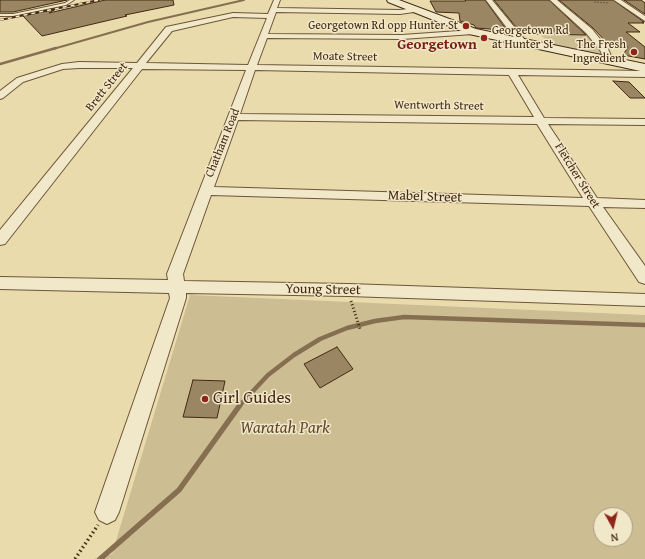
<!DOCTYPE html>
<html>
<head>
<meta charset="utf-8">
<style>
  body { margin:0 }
  #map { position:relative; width:645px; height:559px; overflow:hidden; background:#e9dbac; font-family:"Gentium Book Plus",serif }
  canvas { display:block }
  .north { position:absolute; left:593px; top:507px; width:40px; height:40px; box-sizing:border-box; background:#f1e8c9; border:1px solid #ac9c80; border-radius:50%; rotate:172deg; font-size:11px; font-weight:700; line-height:16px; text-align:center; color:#442913 }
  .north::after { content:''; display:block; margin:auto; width:14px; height:18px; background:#8f2418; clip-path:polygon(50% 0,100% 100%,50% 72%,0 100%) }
</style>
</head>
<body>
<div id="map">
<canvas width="645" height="559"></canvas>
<div class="north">N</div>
</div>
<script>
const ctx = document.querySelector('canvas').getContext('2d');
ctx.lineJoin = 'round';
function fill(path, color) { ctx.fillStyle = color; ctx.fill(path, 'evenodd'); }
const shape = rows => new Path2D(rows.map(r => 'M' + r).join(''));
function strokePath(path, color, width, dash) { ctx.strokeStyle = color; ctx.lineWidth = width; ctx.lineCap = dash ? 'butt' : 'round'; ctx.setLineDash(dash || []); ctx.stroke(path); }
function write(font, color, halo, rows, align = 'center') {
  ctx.font = font + ' "Gentium Book Plus",serif'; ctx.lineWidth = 3; ctx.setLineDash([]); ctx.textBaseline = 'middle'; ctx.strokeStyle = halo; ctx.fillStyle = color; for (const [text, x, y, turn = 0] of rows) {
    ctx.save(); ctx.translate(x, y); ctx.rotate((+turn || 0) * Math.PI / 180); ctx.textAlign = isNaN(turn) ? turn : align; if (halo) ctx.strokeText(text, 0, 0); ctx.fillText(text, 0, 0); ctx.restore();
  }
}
const green = shape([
  [541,35,589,35,601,54,550,45],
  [190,295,645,315,645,559,93,559,112,554],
  [601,515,625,515,625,539,601,539]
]);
const streamFar3 = shape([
  [53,49,148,22,244,0]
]);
const streamFar2 = shape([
  [0,64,56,48]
]);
const streamFar1 = shape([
  [239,406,268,375,294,355,320,339,347,328,375,321,404,317,645,325]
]);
const stream = shape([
  [100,559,179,490,240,405]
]);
const building = shape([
  [0,0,67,0,13,12,0,12,0,0],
  [105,0,173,0,174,5,125,15,127,16,42,36,23,16,56,9,49,13,105,0],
  [465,0,485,0,508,32,496,32,490,29,476,28,474,25,460,21,459,13,436,12,430,1,466,1,465,0],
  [494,0,549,0,586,35,536,34,538,32,520,32,494,0],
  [559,0,613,0,644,22,642,22,644,23,628,23,640,32,626,32,645,47,645,59,623,55,628,47,610,46,593,28,559,0],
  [624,0,641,0,645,3,645,14,624,0],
  [613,81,629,82,645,98,630,98,613,81],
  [337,347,353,369,320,388,304,364,337,347],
  [193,380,225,381,217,418,183,417,193,380]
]);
const pathFar2 = shape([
  [594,2,609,3]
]);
const pathFar1 = shape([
  [351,301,360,329]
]);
const path = shape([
  [75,559,98,525]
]);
const lane = shape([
  [70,0,74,0,66,5,13,16,0,16,0,14,13,14,65,3,70,0]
]);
const street = shape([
  [274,0,280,0,277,8,400,10,414,8,417,10,414,12,400,14,276,12,268,34,402,35,473,30,477,32,473,34,402,39,267,38,257,65,645,71,645,77,518,75,544,118,645,119,645,125,548,124,597,198,645,200,645,208,603,207,645,266,645,284,639,282,589,206,211,195,183,274,184,281,348,284,645,294,645,306,348,296,186,293,186,298,119,512,115,520,107,524,99,520,95,512,170,298,169,293,0,289,0,277,168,280,167,274,246,70,142,69,5,244,0,245,0,230,133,68,79,68,63,69,23,82,3,98,0,99,0,91,17,78,62,64,79,62,137,63,166,27,233,13,268,14,274,0],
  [233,17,267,18,248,65,146,63,172,31,233,17],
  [255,70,509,75,534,117,240,114,255,70],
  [238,120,537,124,583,198,214,187,238,120],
  [486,0,492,0,525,40,525,44,519,44,486,0],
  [550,0,557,0,592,29,608,49,611,56,608,62,602,62,601,60,603,56,600,50,586,33,550,0],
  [614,0,621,0,645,16,645,21,614,0]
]);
const secondary = shape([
  [387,0,399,0,476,29,645,64,645,72,469,34,388,2,387,0]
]);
const rail = shape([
  [0,20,99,0]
]);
const markers = [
  [466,26,4,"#8f2418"],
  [484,38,4,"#8f2418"],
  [634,52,4,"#8f2418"],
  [205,399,4,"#8f2418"]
];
const farPoinames = [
  ["Georgetown Rd opp Hunter St",458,26],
  ["Georgetown Rd",492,31,"left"],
  ["at Hunter St",492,45,"left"],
  ["The Fresh",626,45],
  ["Ingredient",626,59]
];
const farStreetnames = [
  ["Moate Street",345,57,1],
  ["Brett Street",107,87,-51],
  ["Wentworth Street",439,106,1],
  ["Chatham Road",223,143,-68],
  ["Fletcher Street",577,176,58]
];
const streetNames = [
  ["Mabel Street",425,197,2],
  ["Young Street",323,290,1]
];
const farDistrictnames = [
  ["Georgetown",437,45]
];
const nearPoinames = [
  ["Girl Guides",213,399]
];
const nearParknames = [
  ["Waratah Park",285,429]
];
fill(green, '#cdbd92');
strokePath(streamFar3, '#856f50', 2);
strokePath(streamFar2, '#856f50', 2.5);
strokePath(streamFar1, '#856f50', 4.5);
strokePath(stream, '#856f50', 5.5);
fill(building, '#9a8663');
strokePath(building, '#442913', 1);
strokePath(lane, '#6d5639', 2);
strokePath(street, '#6d5639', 2);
strokePath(secondary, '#442913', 2);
strokePath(pathFar2, '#442913', 1, [0.5, 1]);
strokePath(pathFar1, '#442913', 3, [1, 2.5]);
strokePath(path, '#442913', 3.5, [1.5, 3]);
fill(lane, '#f1e8c9');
fill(street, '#f1e8c9');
fill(secondary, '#f1e8c9');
strokePath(rail, '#442913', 2);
strokePath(rail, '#f1e8c9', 1.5, [4]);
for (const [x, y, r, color] of markers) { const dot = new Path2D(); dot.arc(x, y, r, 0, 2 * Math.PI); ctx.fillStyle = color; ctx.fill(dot); strokePath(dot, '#f1e8c9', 1.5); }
write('12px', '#442913', '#f1e8c9', farPoinames, 'right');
write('12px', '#442913', '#f1e8c9', farStreetnames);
write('14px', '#442913', '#f1e8c9', streetNames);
write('bold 15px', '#7a1f14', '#f1e8c9', farDistrictnames);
write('17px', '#442913', '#f1e8c9', nearPoinames, 'left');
write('italic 17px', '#5f472c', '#f1e8c9', nearParknames);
</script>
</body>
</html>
